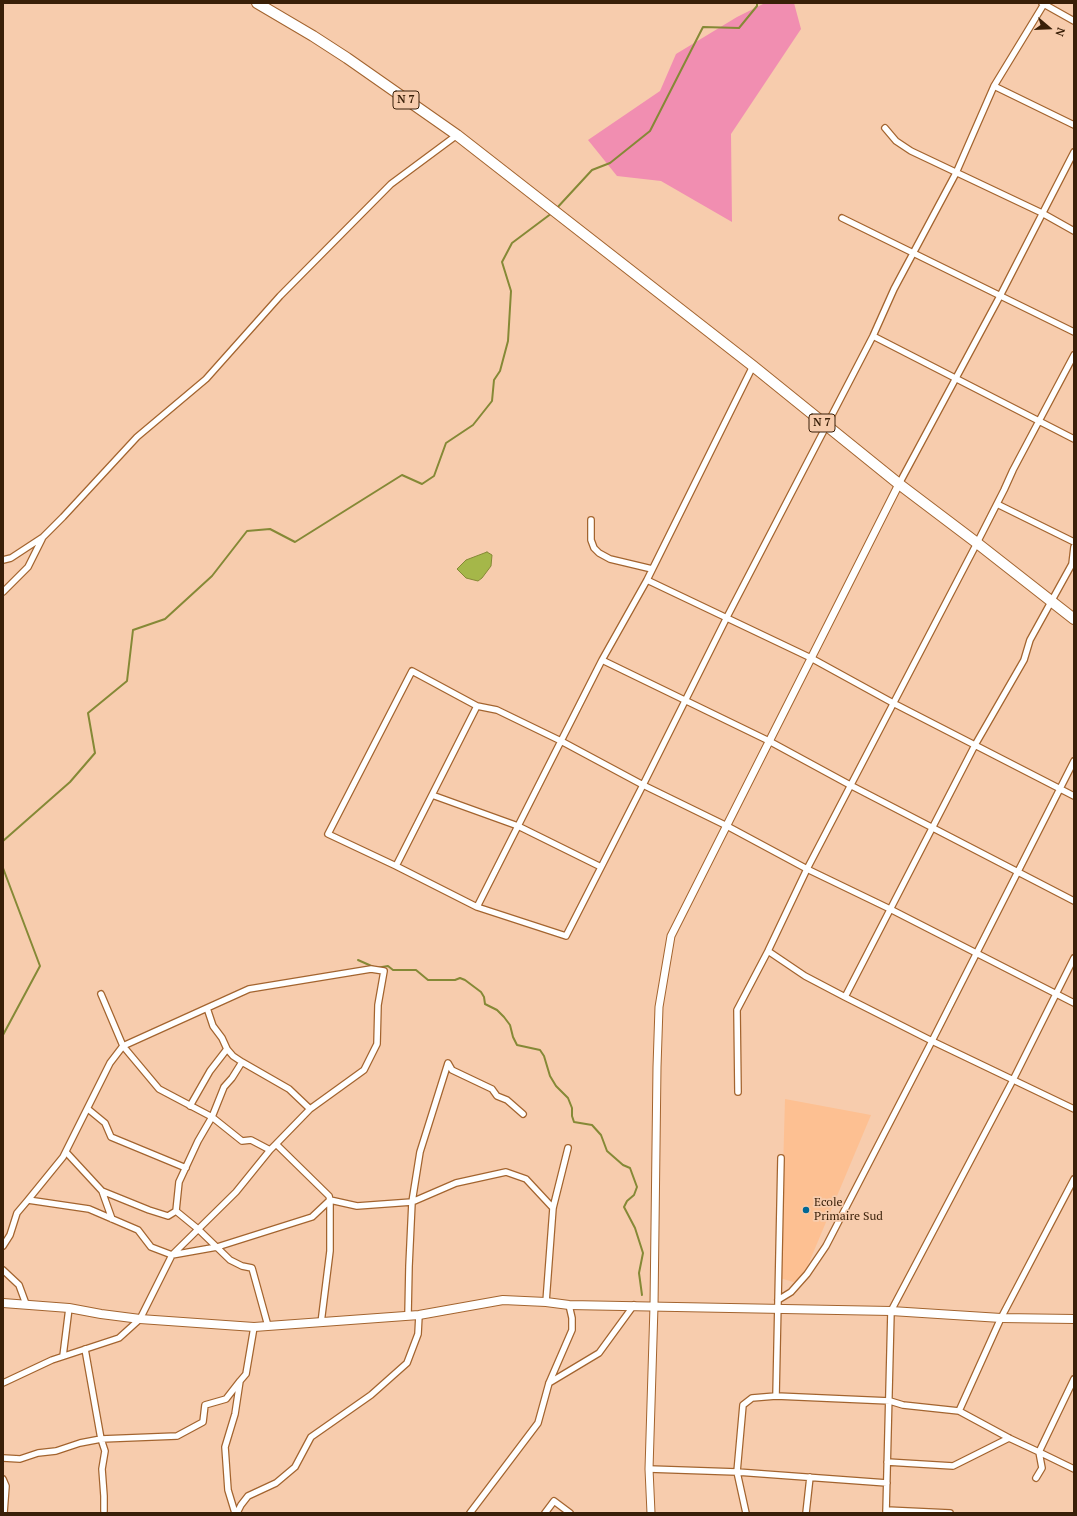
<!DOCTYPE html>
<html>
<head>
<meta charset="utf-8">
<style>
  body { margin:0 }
  #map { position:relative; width:1077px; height:1516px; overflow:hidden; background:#f7ccad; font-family:"PT Serif",serif }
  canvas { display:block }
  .frame { position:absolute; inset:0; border:4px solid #391f08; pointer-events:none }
  .north { position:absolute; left:1029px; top:8px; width:40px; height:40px; -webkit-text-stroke:3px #f7ccad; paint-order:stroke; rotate:109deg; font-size:11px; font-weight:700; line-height:16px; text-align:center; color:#391f08 }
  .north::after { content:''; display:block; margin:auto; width:14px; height:18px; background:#391f08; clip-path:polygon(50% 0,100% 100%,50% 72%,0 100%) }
</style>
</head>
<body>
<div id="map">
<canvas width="1077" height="1516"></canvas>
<div class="frame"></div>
<div class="north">N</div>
</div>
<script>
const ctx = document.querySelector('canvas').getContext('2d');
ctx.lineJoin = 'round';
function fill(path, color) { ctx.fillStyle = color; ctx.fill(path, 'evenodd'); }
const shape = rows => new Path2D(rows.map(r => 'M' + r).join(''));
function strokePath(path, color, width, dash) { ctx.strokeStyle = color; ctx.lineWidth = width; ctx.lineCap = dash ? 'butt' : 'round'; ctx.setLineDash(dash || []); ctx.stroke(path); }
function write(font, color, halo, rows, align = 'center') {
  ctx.font = font + ' "PT Serif",serif'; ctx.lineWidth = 3.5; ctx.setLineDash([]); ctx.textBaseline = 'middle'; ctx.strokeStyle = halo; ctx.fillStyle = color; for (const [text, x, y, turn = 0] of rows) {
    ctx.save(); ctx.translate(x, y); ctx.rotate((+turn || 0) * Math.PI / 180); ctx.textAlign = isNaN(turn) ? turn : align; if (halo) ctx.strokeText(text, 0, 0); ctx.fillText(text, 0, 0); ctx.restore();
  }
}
const built = shape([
  [785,1099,871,1115,800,1284,780,1278]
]);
const green = shape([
  [765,3,794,3,801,29,731,134,732,222,661,181,617,176,588,140,660,91,676,54,737,17]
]);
const water = shape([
  [487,552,492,555,491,566,482,578,478,581,466,578,457,569,466,560,487,552]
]);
const stream = shape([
  [556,209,592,170,610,163,650,131,703,27,739,28,757,6,757,3],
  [3,841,70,782,95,753,88,713,127,681,133,630,165,619,212,576,247,531,270,529,295,542,402,475,422,484,434,476,446,443,473,425,492,401,494,380,500,371,508,341,511,291,502,262,512,243,552,213],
  [3,868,40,966,3,1035],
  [358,960,376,968,388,966,393,970,416,970,428,980,455,980,460,978,465,980,481,992,484,997,485,1004,497,1010,504,1017,510,1025,513,1037,517,1045,540,1050,544,1056,550,1076,556,1086,568,1098,572,1108,572,1116,574,1122,592,1125,601,1135,607,1151,623,1165,630,1168,637,1187,634,1195,627,1201,624,1207,635,1228,643,1253,639,1273,642,1295]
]);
const minor = shape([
  [1042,3,1074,21],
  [1044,4,994,86,956,173,894,289,873,336,727,617,643,785,566,936,477,907,396,866,328,834,412,671,477,706,497,710,561,741,643,785,727,826,807,869,890,909,1074,1003],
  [994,86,1074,125],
  [885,128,896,141,911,151,1042,213,1074,231],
  [842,218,1074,332],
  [873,336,1074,439],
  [899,484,1000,296,1074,152],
  [997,504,1074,542],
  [591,520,591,540,594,548,599,553,610,559,652,569],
  [3,560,11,558,43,537,63,517,137,437,206,379,280,296,391,184,457,135],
  [647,580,811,658,893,703,1074,796],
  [3,592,28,567,42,539],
  [602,660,769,741,850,785,1074,901],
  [432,795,518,826,601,867],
  [396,866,477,706],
  [477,907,602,660,647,580,753,366],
  [768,951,805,976,845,997,932,1041,1074,1109],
  [101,994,123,1046,110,1063,63,1157,28,1200,89,1209,138,1230,151,1247,172,1255,217,1247,312,1217,330,1200,330,1251,321,1323],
  [845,997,975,745,1024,660,1030,640,1072,564,1074,547],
  [207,1008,213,1026,222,1038,227,1049],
  [738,1092,737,1010,768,951,807,869,977,543,1004,490,1013,470,1074,355],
  [190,1106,210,1071,227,1049,233,1056,242,1062],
  [88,1109,105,1123,111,1137,186,1168],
  [270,1150,251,1140,242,1141,212,1117,159,1089,123,1046,249,989,371,969,384,971,378,1005,377,1044,364,1070,310,1109,276,1144],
  [66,1152,102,1191,149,1210,168,1216,176,1211],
  [102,1191,112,1219],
  [3,1246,10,1235,17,1213,28,1200],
  [3,1270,19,1285,26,1304],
  [778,1300,791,1292,807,1274,826,1246,932,1041,1074,761],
  [546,1302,553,1208,568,1148],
  [408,1315,409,1266,412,1202,456,1183,506,1172,526,1179,553,1208],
  [268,1326,252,1268,242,1266,230,1260,198,1229,176,1211,179,1182,198,1141,212,1117,224,1087,232,1078,242,1062,289,1089,310,1109],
  [85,1349,101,1439,177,1436,203,1422,205,1405,226,1399,240,1381,235,1414,225,1447,228,1490,235,1513],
  [63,1356,69,1308],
  [1074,1379,1039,1452,1074,1469],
  [240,1381,246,1374,254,1327],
  [3,1383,52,1360,119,1338,140,1319,172,1255,236,1192,270,1150,276,1144,329,1196,330,1200,357,1206,412,1202,420,1152,448,1063,452,1070,492,1089,497,1096,507,1100,523,1114],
  [549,1383,599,1353,634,1305],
  [776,1396,781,1158],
  [959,1411,1001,1318,1074,1179],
  [3,1458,20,1459,38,1453,56,1451,80,1443,101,1439,105,1451,102,1469,104,1496,104,1511],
  [887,1462,953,1466,1009,1438],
  [649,1469,737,1472,887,1483],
  [3,1479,6,1486,4,1513],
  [886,1510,950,1513],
  [237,1513,241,1505,248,1496,276,1483,295,1467,311,1437,371,1395,407,1363,418,1334,419,1315],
  [470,1513,538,1423,549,1383,572,1330,572,1318,569,1305],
  [545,1513,554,1501,570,1513],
  [746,1513,737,1472,743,1405,752,1398,776,1396,890,1401,903,1405,959,1411,1009,1438,1039,1452,1042,1468,1036,1478],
  [806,1513,810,1477],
  [886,1513,891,1311,1013,1080,1074,958]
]);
const tertiary = shape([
  [651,1513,649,1469,654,1306,657,1067,659,1007,671,936,899,484]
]);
const secondary = shape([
  [3,1303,69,1308,101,1314,140,1319,254,1327,419,1315,503,1300,546,1302,569,1305,891,1311,1001,1318,1074,1319]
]);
const trunk = shape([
  [257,3,313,36,347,58,457,135,753,366,899,484,977,543,1074,619]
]);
const markers = [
  [806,1210,4,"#006795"]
];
const shields = [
  [406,100,26],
  [822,423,26]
];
const shieldNames = [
  ["N 7",406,100],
  ["N 7",822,423]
];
const poiNames = [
  ["Ecole",814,1203],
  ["Primaire Sud",814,1217]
];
fill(built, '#fdc092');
fill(green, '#f18eb1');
fill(water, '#a5b749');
strokePath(water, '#858936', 1);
strokePath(stream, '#858936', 2);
strokePath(minor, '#a3642f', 8);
strokePath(tertiary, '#a3642f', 9);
strokePath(secondary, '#a3642f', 10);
strokePath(trunk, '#a3642f', 12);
strokePath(minor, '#fff', 5.5);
strokePath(tertiary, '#fff', 7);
strokePath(secondary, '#fff', 8);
strokePath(trunk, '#fff', 10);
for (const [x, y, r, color] of markers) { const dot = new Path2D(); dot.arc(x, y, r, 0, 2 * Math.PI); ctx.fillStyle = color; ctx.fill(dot); strokePath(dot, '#f7ccad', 1.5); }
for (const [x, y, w] of shields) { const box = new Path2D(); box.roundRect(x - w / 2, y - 9, w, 18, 3); ctx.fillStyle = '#f7ccad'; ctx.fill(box); strokePath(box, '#391f08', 1); }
write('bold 11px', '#391f08', null, shieldNames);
write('12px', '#391f08', '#f7ccad', poiNames, 'left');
</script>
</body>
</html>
